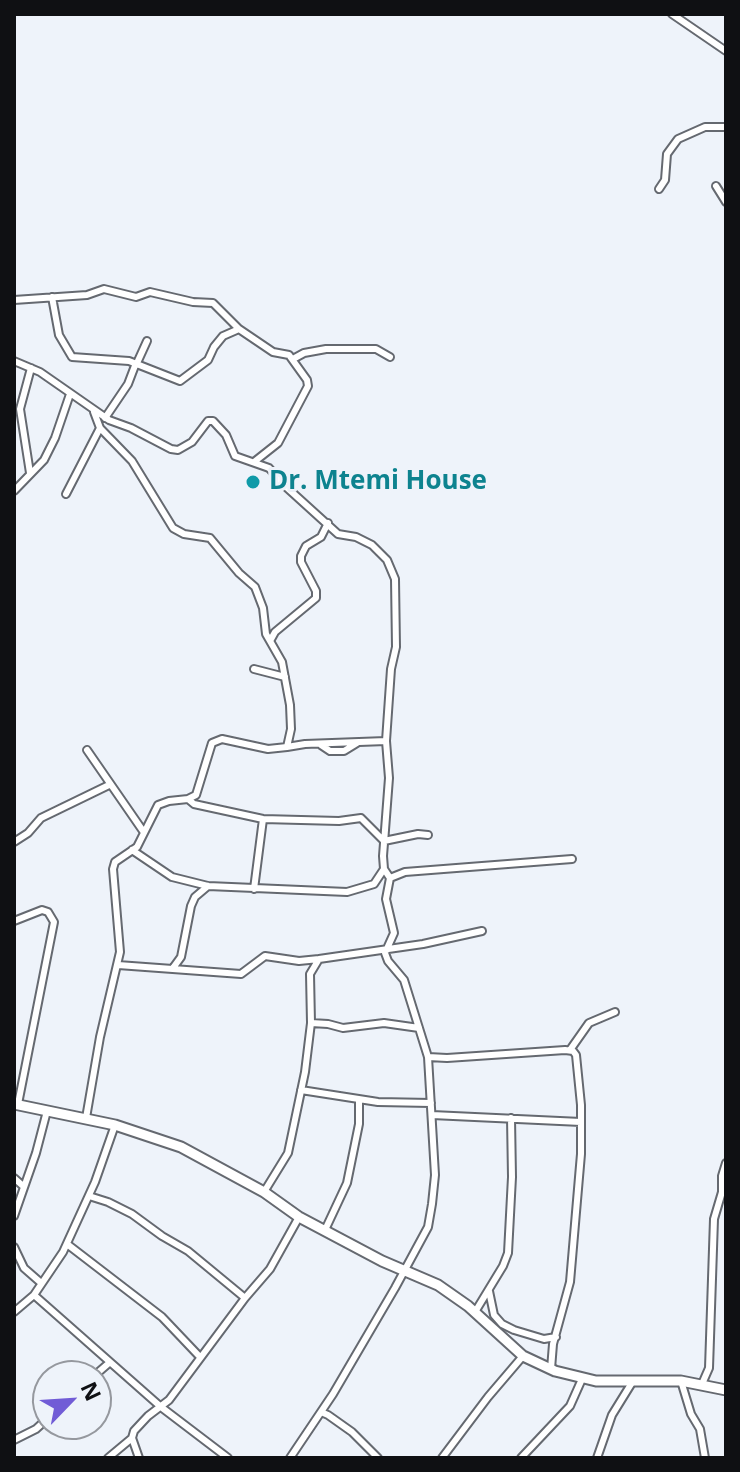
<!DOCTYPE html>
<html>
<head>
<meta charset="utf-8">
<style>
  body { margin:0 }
  #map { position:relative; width:740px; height:1472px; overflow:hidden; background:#eef3fa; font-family:"Open Sans",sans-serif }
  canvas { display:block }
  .frame { position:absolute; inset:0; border:16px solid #0f1013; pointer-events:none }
  .north { position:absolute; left:32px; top:1360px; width:80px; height:80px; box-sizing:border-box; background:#eef3fa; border:2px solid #95989e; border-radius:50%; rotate:65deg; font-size:22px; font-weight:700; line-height:32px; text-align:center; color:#0f1013 }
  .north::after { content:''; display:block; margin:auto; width:28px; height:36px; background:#715cd6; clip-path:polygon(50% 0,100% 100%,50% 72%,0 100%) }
</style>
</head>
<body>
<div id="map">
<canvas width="740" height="1472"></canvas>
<div class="frame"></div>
<div class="north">N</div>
</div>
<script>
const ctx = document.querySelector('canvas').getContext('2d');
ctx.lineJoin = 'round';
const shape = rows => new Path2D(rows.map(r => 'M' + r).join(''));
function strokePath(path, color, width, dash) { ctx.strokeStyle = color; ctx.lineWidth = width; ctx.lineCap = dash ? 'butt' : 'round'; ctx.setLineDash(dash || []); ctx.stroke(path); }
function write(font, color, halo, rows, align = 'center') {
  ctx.font = font + ' "Open Sans",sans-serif'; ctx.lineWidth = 6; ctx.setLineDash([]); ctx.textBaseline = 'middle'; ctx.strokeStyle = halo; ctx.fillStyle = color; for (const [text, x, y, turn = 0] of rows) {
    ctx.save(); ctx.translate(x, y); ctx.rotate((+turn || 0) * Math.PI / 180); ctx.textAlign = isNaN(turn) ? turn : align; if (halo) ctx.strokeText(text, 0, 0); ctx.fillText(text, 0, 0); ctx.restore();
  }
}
const street = shape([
  [672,14,726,51],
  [716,186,726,202],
  [659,189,665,180,667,154,678,139,705,127,726,127],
  [52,297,59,335,72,357,129,361,180,381,208,360,214,347,223,336,239,329,273,352,289,355,307,380,308,386,278,443,254,462],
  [14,300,87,295,104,289,136,297,150,292,193,302,213,303,239,329],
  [293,359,304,353,326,349,376,349,390,357],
  [14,361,40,372,109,420,131,428,171,449,178,450,192,442,208,421,213,421,226,435,235,456,269,468,284,485,338,534,356,537,372,545,387,560,395,579,396,647,391,669,386,741,389,778,383,856,384,869,390,878,386,899,394,933,385,953,388,961,404,980,428,1057,435,1175,432,1204,428,1227,395,1288,333,1394,290,1458],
  [137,363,147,341],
  [94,412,100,428,132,461,173,528,184,534,210,538,239,573,255,587,263,608,266,634,270,641],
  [105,418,128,384,136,363],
  [30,473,20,409,31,368],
  [14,491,44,460,55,438,70,394],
  [66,494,100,428],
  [254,669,285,677],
  [321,745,330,751,344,751,357,743],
  [287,747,305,744,386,741],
  [87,750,143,831],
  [188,799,194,804,263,819,339,821,361,818,384,841,418,834,428,835],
  [14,842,28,833,41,818,109,785],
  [132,850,172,877,208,886,347,892,374,884,384,869],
  [390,878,405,872,572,859],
  [254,889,263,819],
  [14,921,42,910,48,912,54,922,18,1104],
  [118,965,241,974,265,956,299,961,319,959],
  [173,968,181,957,191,906,195,897,208,886],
  [311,1023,328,1024,343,1028,384,1023,419,1028],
  [570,1050,589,1023,615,1012],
  [428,1057,447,1058,565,1050,573,1051,576,1055,581,1105,581,1154,570,1282,553,1344,551,1369],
  [301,1090,378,1102,431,1103],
  [432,1115,581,1122],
  [86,1118,100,1037,120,952,113,869,115,862,137,847,158,805,169,801,188,799,196,795,212,743,222,739,268,749,287,747,291,729,290,705,282,662,270,641,275,632,316,598,316,591,301,562,301,556,306,546,321,537,328,523],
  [14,1178,23,1186],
  [264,1192,288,1153,305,1072,311,1023,310,974,319,959,423,944,482,931],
  [89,1196,108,1202,132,1214,162,1236,188,1251,245,1298],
  [14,1216,36,1153,47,1111],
  [325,1230,347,1183,359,1124,359,1100],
  [67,1244,162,1317,200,1357],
  [14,1247,24,1268,40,1282],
  [489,1291,494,1315,502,1324,514,1330,544,1339,556,1337],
  [34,1295,161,1407,228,1458],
  [14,1312,34,1295,63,1252,95,1182,115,1125],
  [475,1312,503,1266,508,1253,512,1177,511,1118],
  [94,1376,109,1363],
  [681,1381,691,1414,700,1429,705,1458],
  [702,1384,709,1368,714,1219,722,1192,722,1176,726,1163],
  [321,1412,328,1415,352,1432,378,1458],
  [14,1440,36,1429,48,1418],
  [108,1458,132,1438],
  [139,1458,132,1438,134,1431,148,1416,169,1400,245,1298,270,1269,299,1217],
  [442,1458,488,1397,523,1356],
  [521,1458,570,1406,582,1379],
  [597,1458,612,1415,633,1381]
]);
const secondary = shape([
  [14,1104,115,1125,181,1147,264,1192,299,1217,382,1261,438,1285,468,1306,523,1356,555,1371,596,1381,681,1381,726,1390]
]);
const markers = [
  [253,482,8,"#0f9aa8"]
];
const cultureNames = [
  ["Dr. Mtemi House",269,482]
];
strokePath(street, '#656970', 10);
strokePath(secondary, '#656970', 13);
strokePath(street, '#fff', 6);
strokePath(secondary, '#fff', 9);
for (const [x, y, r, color] of markers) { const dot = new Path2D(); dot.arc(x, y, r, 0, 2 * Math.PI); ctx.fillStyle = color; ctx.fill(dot); strokePath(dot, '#eef3fa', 3); }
write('bold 26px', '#0d838f', '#eef3fa', cultureNames, 'left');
</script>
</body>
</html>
